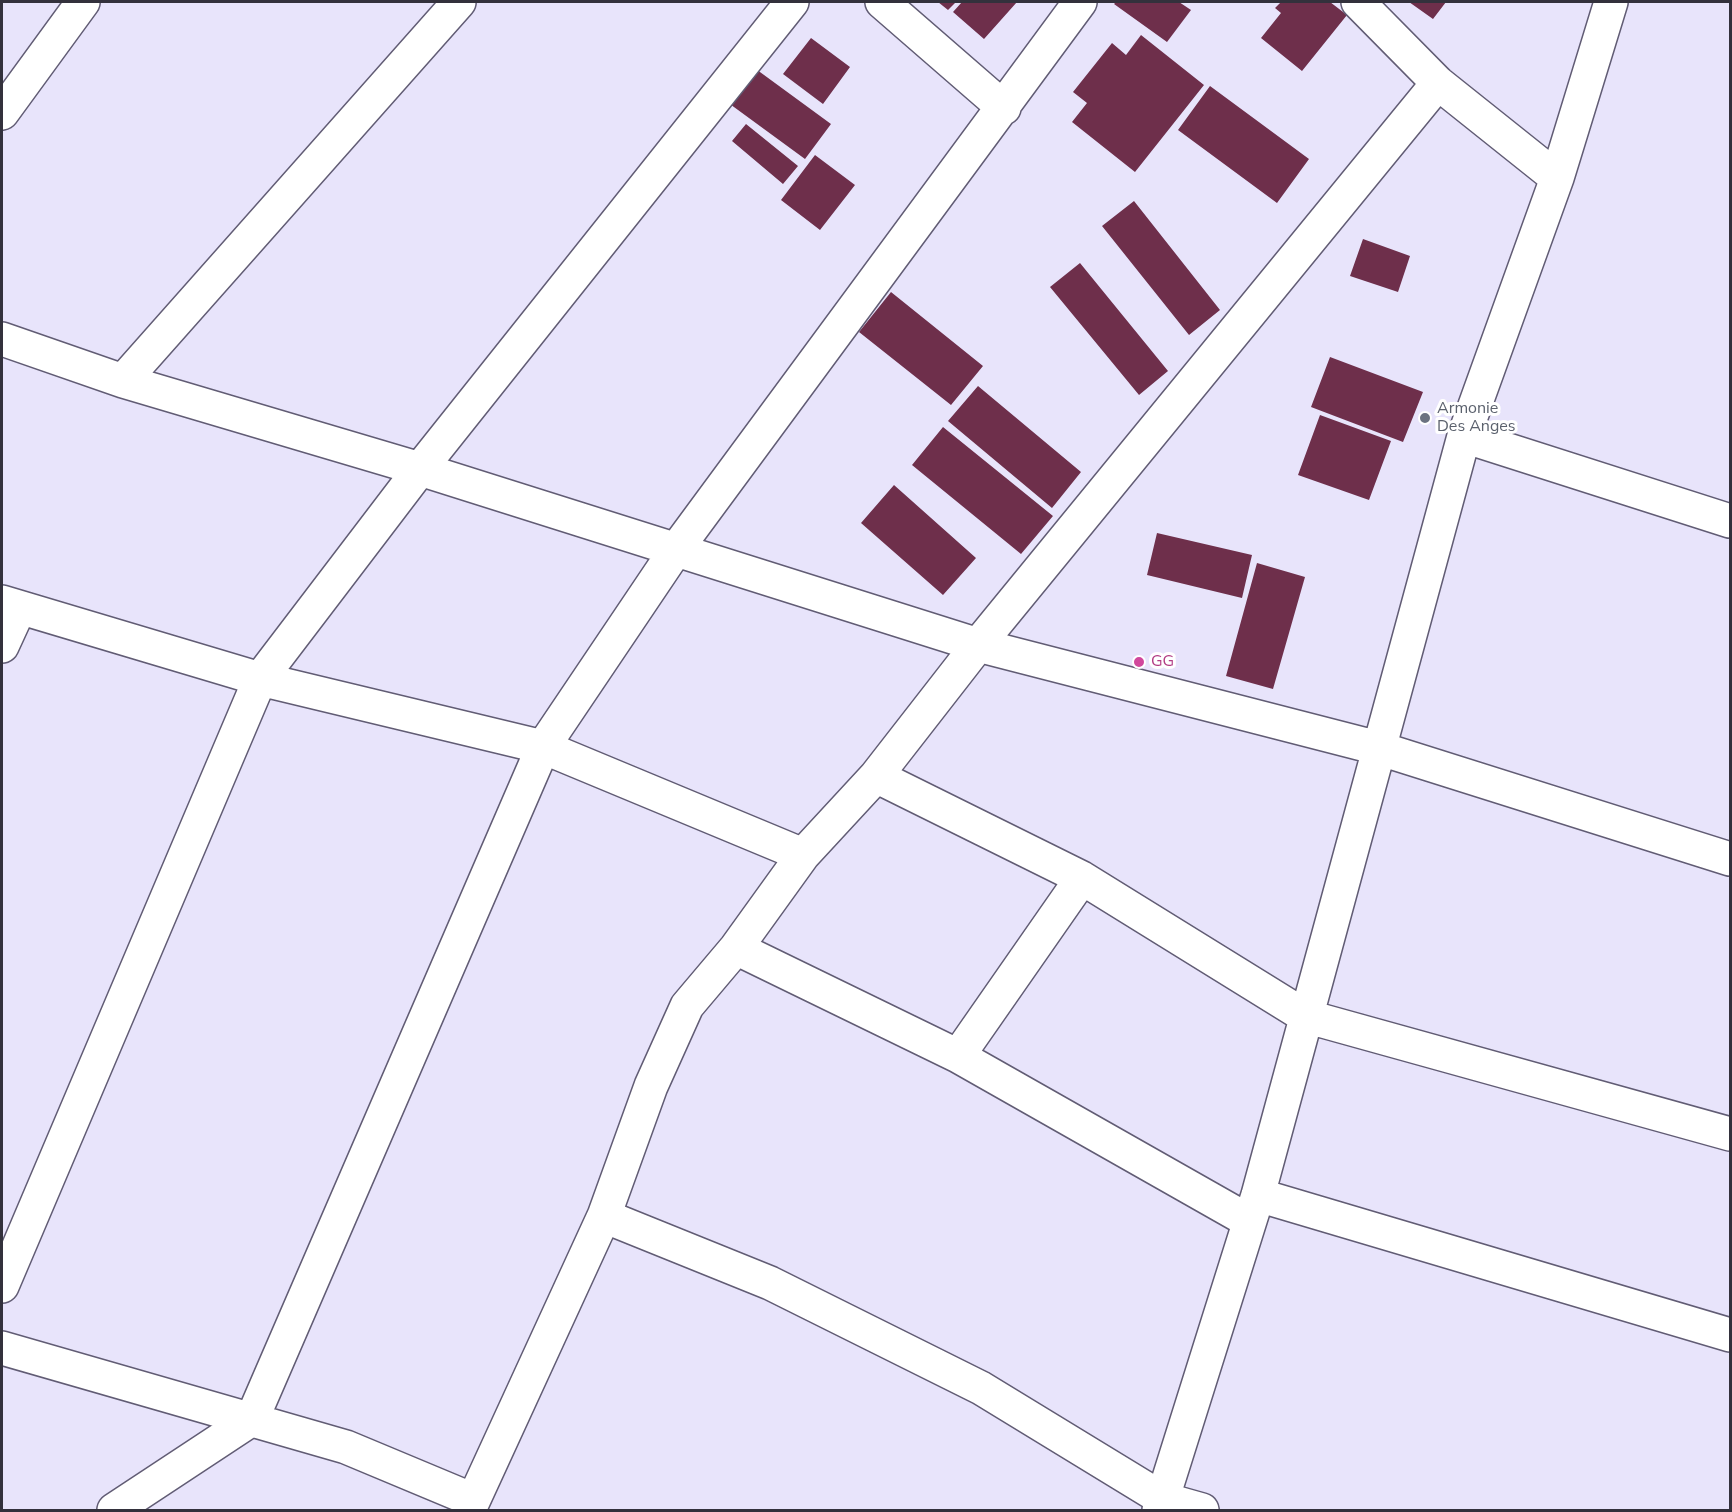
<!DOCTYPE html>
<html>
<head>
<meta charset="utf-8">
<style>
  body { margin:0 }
  #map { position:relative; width:1732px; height:1512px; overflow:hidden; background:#e8e4fb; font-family:"Nunito Sans",sans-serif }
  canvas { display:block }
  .frame { position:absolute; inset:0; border:3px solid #33313c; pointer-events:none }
</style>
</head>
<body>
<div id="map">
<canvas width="1732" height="1512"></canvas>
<div class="frame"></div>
</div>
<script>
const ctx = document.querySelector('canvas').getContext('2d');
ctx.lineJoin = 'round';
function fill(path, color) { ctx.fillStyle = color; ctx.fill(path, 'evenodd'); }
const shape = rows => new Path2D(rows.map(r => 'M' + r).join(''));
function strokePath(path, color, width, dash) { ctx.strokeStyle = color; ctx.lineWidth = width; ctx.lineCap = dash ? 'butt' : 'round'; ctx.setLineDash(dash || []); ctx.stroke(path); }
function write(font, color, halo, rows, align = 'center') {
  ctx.font = font + ' "Nunito Sans",sans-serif'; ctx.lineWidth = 6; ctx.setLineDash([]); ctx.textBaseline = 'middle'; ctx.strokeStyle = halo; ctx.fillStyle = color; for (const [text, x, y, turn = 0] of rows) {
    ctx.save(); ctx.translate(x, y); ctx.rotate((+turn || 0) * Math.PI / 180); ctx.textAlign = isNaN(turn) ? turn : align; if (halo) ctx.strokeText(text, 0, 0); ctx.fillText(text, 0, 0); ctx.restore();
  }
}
const building = shape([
  [938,2,956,2,948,10],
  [962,2,1017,2,984,39,953,12],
  [1116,2,1179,2,1191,10,1167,42,1114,4],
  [1281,2,1330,2,1347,15,1302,71,1261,38,1281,13,1275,8],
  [1409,2,1446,2,1433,19],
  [1141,35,1204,85,1135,172,1072,122,1087,103,1073,92,1112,43,1126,55],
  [811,38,850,67,823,104,783,74],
  [749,64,831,124,805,159,723,99],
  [1210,86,1309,159,1277,203,1178,130],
  [746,124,798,166,783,184,732,141],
  [815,155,855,185,820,230,781,200],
  [1134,201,1220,310,1189,335,1102,226],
  [1363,239,1410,256,1398,292,1350,276],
  [1080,263,1168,371,1139,395,1050,287],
  [891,292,983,366,951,405,859,332],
  [1330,357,1423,392,1403,442,1311,407],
  [978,386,1081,472,1052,508,948,421],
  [1320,415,1391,441,1369,500,1298,475],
  [943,427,1053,516,1021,554,912,465],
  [894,485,976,558,943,595,861,523],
  [1157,533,1252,555,1242,598,1147,575],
  [1257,563,1305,577,1273,689,1226,676]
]);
const minor = shape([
  [882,2,1004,108],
  [1358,2,1438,83,1557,178],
  [2,113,83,2],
  [2,339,123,381,420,469,978,645,1378,748,1730,859],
  [123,381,459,2],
  [1464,436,1730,521],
  [2,602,260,679,543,747,803,855],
  [2,646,19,609],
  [876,776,1082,878,1305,1016,1730,1134],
  [736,948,958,1056,1249,1221],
  [958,1056,1082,878],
  [1258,1195,1730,1335],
  [604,1216,770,1283,981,1388,1163,1499,1202,1510],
  [2,1286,260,679,420,469,792,2],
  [2,1348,346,1447,473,1500],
  [114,1510,252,1419,543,747,675,551,1080,2],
  [469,1510,604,1216,651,1086,687,1006,736,948,803,855,876,776,978,645,1438,83],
  [1159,1510,1258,1195,1464,436,1557,178,1611,2]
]);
const markers = [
  [1425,418,6,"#6b7280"],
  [1139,662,6,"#d1479c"]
];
const worshipNames = [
  ["Armonie",1437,409],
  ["Des Anges",1437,427]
];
const hotelNames = [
  ["GG",1151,662]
];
fill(building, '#6e2f4b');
strokePath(minor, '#615c74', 36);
strokePath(minor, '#fff', 33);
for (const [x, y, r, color] of markers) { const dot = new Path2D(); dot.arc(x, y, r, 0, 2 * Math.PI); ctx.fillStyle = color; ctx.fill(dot); strokePath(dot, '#fff', 2); }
write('16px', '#5b616d', '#fff', worshipNames, 'left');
write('16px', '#b23c85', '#fff', hotelNames, 'left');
</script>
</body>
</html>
